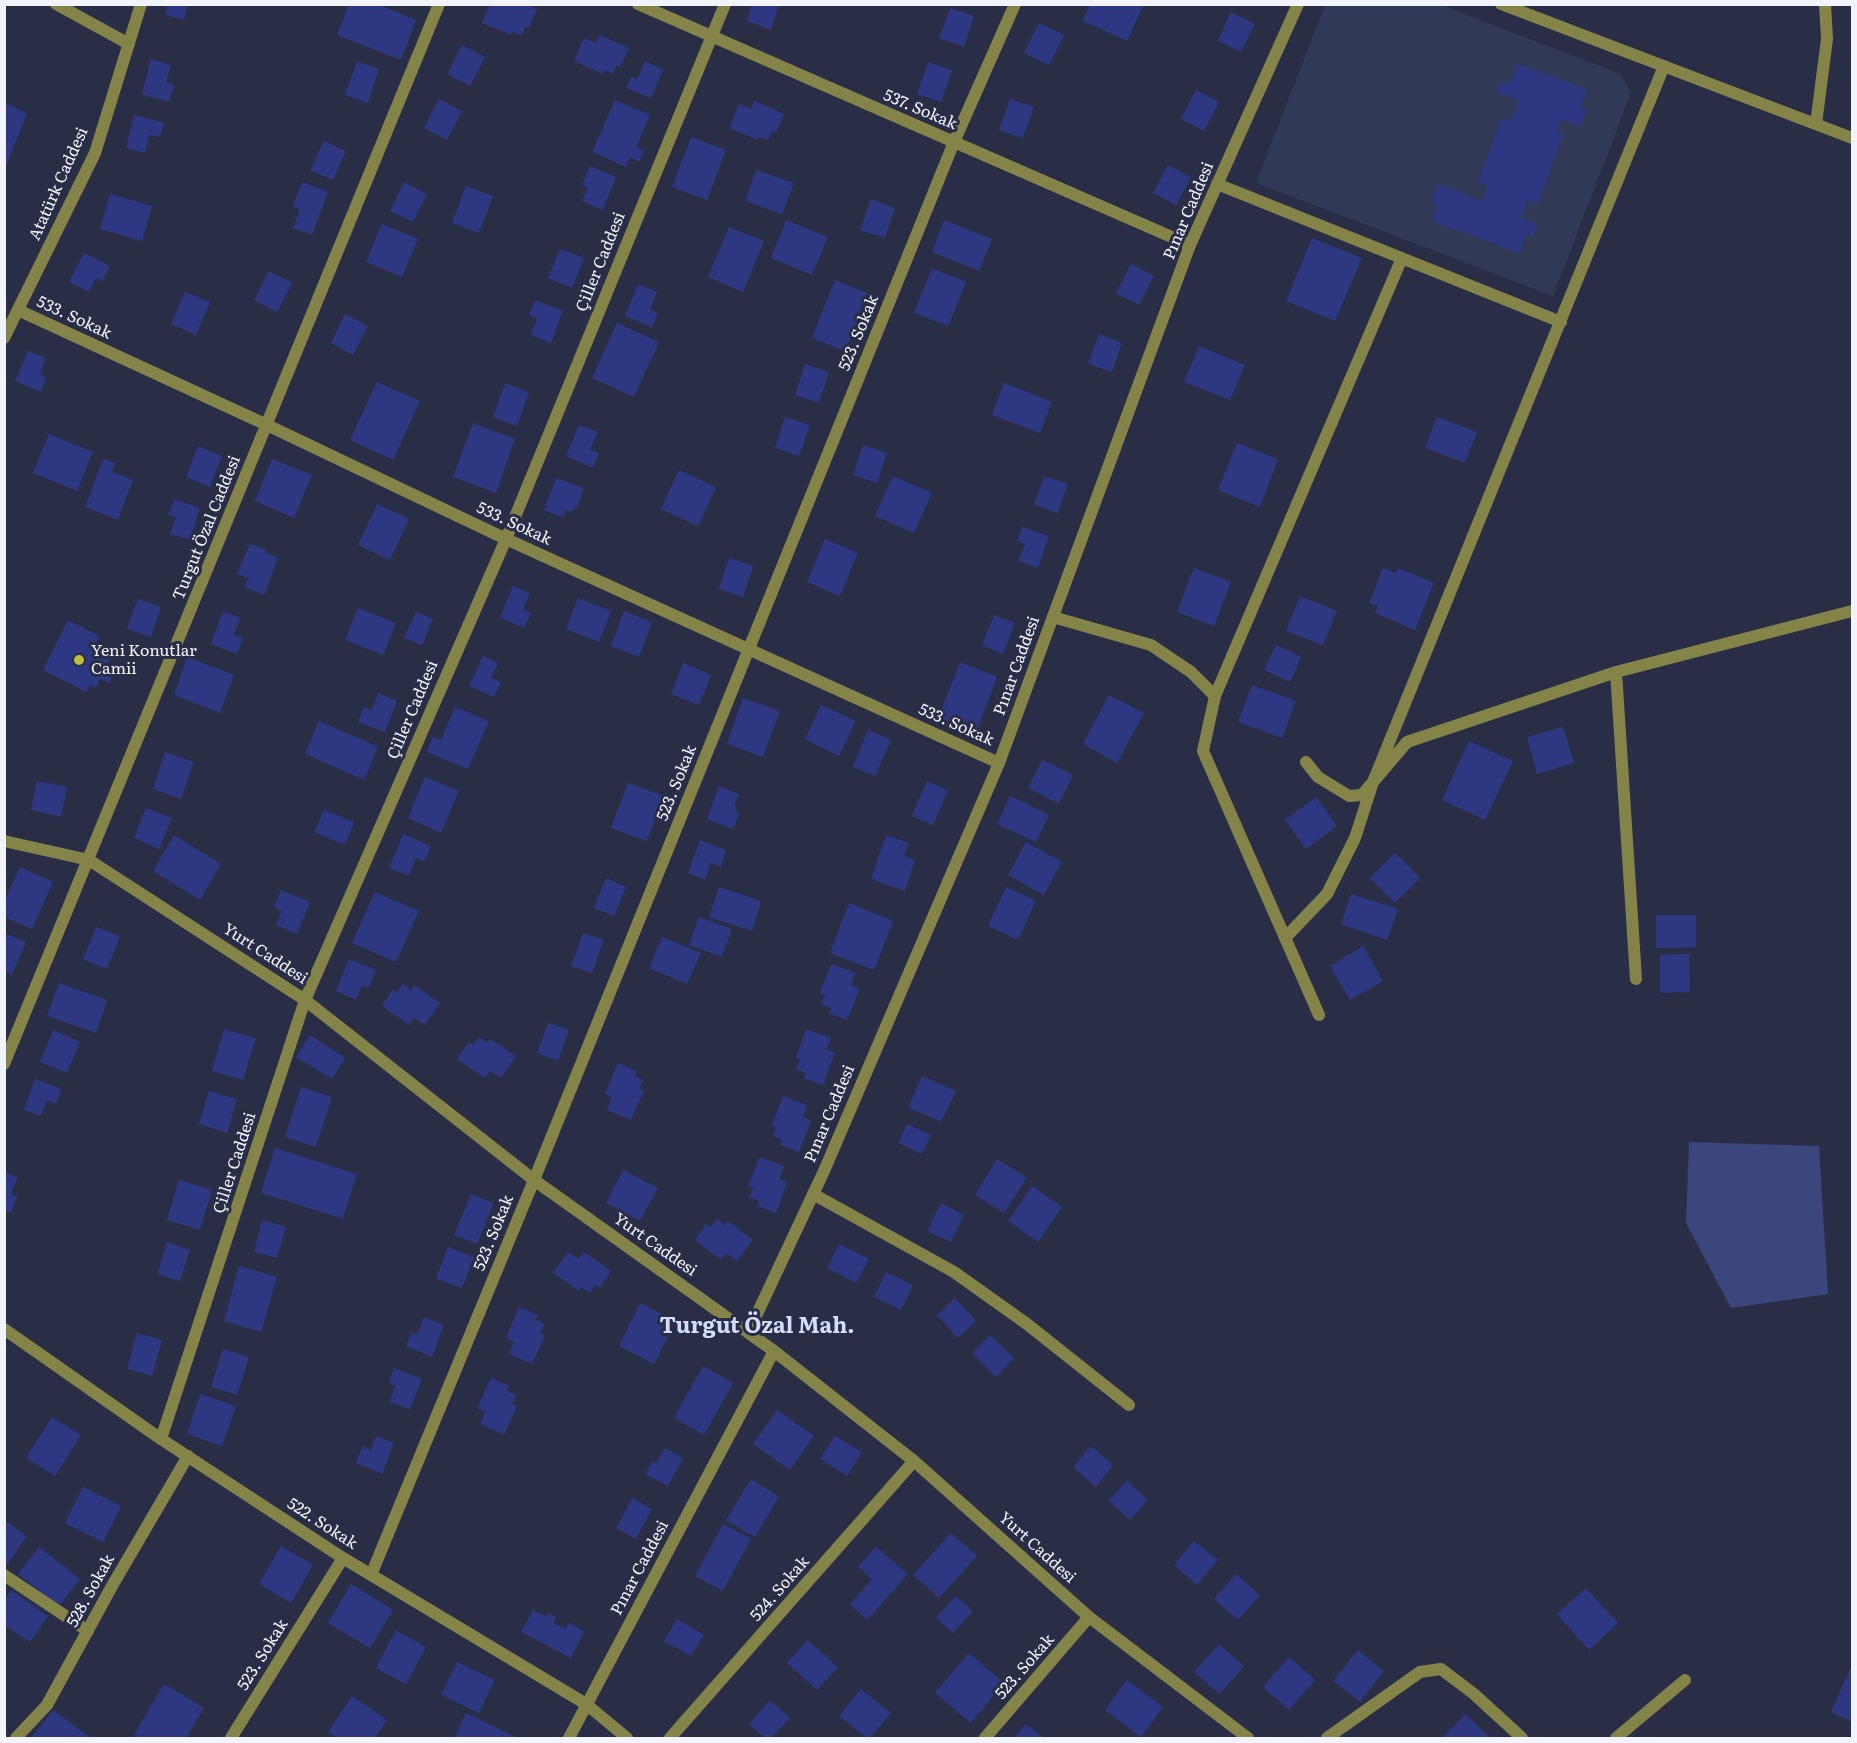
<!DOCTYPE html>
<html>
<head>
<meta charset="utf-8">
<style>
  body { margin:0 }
  #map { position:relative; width:1857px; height:1743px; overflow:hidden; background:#292e46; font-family:Literata,serif }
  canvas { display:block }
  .frame { position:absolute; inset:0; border:6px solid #f1f4fd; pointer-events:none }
</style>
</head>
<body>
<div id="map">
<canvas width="1857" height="1743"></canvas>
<div class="frame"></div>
</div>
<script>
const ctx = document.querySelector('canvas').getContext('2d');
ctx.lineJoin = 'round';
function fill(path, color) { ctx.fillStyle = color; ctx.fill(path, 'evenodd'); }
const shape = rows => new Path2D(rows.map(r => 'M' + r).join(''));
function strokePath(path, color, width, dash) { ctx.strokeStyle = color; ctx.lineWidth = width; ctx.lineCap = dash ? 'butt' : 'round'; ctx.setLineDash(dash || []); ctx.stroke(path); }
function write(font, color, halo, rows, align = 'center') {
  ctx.font = font + ' Literata,serif'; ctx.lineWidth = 6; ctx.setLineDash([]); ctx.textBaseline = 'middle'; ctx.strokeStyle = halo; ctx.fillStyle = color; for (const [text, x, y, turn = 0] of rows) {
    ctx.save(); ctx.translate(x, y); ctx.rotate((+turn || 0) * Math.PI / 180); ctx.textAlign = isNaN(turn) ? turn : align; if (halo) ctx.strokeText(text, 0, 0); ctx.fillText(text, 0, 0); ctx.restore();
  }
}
const built = shape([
  [1325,5,1441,5,1621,74,1631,93,1553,296,1256,183]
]);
const green = shape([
  [1689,1142,1819,1146,1828,1294,1731,1308,1686,1223]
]);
const building = shape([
  [168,4,188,4,184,20,165,15],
  [349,4,377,4,416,20,401,60,337,35],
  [490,4,526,4,537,9,529,28,525,27,522,36,513,32,511,35,482,23],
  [752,4,779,4,771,30,747,21],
  [1090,4,1144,4,1127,41,1083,21],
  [950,8,974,16,964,47,939,38],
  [1231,12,1255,24,1241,52,1218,41],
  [1039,23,1064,35,1049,65,1024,53],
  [599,35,629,48,620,67,616,65,613,74,604,70,603,74,574,61,584,38,596,43],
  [462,45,485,57,470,86,447,74],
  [151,59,171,65,166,82,174,85,169,102,142,94],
  [357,61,379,69,368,103,345,95],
  [645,61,663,70,651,98,626,88,631,77,637,79],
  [928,62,952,70,941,102,917,94],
  [1517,64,1587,89,1580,108,1586,111,1580,126,1562,120,1557,131,1564,133,1538,204,1528,200,1521,218,1537,224,1533,236,1527,233,1519,253,1432,221,1438,204,1431,202,1438,184,1482,201,1488,186,1478,182,1502,117,1511,120,1519,100,1496,92,1500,82,1509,85],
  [1196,90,1219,102,1204,131,1181,119],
  [439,99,462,111,447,140,424,128],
  [1010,99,1034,107,1023,138,999,130],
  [615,100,650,115,636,147,644,150,639,162,630,157,626,167,592,152],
  [754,101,784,114,776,133,772,131,768,140,759,137,758,140,729,128,739,104,751,109],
  [4,103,27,113,5,169,4,169],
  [134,115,164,123,160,137,149,135,145,153,126,148],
  [691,137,726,150,707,200,672,187],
  [324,141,346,151,333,180,310,170],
  [1168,165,1191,177,1176,205,1153,193],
  [590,166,616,177,603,210,582,201,588,187,582,185],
  [756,170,794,183,782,214,745,201],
  [302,182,328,192,312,235,293,228,300,209,293,207],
  [404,182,427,194,413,222,390,211],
  [466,186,493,196,479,233,452,223],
  [110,194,152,206,142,241,100,229],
  [871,199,895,208,885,238,860,230],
  [786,220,828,237,812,275,771,258],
  [944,220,992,239,979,271,932,252],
  [382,224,418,239,402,277,366,262],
  [729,227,764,241,743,292,708,277],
  [1312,238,1362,258,1335,321,1286,301],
  [560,249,584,258,572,288,548,278],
  [84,253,110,266,102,281,96,278,89,292,69,282],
  [1131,264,1154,276,1139,305,1116,293],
  [932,268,966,282,948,326,914,313],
  [269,271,292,283,277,312,254,300],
  [835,280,867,293,845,351,812,338],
  [638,284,657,292,650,309,658,313,652,327,625,316],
  [185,292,210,302,196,335,171,324],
  [535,300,563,311,551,343,531,335,537,318,529,315],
  [345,314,368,326,353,355,331,343],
  [617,323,659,342,634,397,592,378],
  [1099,334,1122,343,1112,372,1088,364],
  [1199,346,1245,365,1230,400,1184,382],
  [28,351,46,358,40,374,46,378,41,392,15,381],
  [805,364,829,372,819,403,795,395],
  [377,382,420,401,393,460,350,440],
  [505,383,529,392,517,426,493,417],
  [1004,383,1052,402,1040,433,992,415],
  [785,417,810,425,799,456,775,448],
  [1437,417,1477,432,1465,463,1425,448],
  [473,423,515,439,496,493,453,477],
  [579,425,598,432,590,450,599,453,593,468,566,456],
  [49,434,93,452,77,491,33,473],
  [1237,443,1278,459,1260,507,1218,490],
  [863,445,887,453,877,483,853,475],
  [198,446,222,456,210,487,186,477],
  [103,459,115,463,112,472,133,480,118,520,85,507],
  [272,459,312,475,294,518,255,501],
  [679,470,716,487,698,526,661,509],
  [893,476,932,493,914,533,875,516],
  [1044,476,1068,484,1058,513,1034,505],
  [556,478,584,488,578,506,571,512,566,510,563,518,544,510],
  [174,499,200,508,190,540,170,534,176,517,168,515],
  [377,504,409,519,390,560,358,545],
  [1022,527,1049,536,1038,568,1018,561,1025,544,1017,541],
  [825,539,858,553,840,596,807,582],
  [250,544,267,550,266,553,278,558,264,595,244,587,249,578,237,574],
  [729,558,753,566,743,597,719,589],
  [1194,568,1231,582,1214,626,1177,612],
  [1383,568,1396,573,1398,568,1434,583,1415,630,1375,613,1378,606,1369,603],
  [513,586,530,593,523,610,531,613,524,628,500,618],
  [1300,596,1337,611,1323,645,1286,631],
  [578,598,611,611,599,642,566,629],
  [138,599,161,607,151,637,127,629],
  [358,608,396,623,383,655,345,640],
  [223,611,240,618,234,635,243,638,237,654,211,644],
  [624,611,652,622,639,657,611,646],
  [416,612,433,619,422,645,404,638],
  [994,615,1015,623,1003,654,982,645],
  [68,620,99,636,95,646,112,656,107,665,116,669,109,683,100,679,96,688,90,685,86,692,43,670],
  [1276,645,1301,657,1290,682,1264,670],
  [483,656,498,663,491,678,501,682,494,697,469,686],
  [187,657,234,675,220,713,174,695],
  [960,662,997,677,976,733,938,719],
  [683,663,711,675,699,705,671,694],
  [1252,685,1296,701,1282,738,1238,722],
  [378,693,397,701,385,732,358,722,364,707,372,710],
  [1109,695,1144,713,1117,763,1083,744],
  [743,698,780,711,763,757,727,744],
  [821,705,856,721,839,756,805,739],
  [455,707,489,721,468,769,427,752,433,737,441,740],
  [319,721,378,747,364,780,305,754],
  [1563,727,1574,763,1537,774,1527,737],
  [868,730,891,740,875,776,853,767],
  [1469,741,1513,761,1485,820,1442,800],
  [165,752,194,762,181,799,153,789],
  [1042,760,1073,775,1059,804,1028,788],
  [425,777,459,791,441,833,408,818],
  [37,781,67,787,61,817,31,810],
  [927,781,948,790,933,825,912,816],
  [628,783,664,796,647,841,611,828],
  [719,786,739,794,735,803,736,811,739,815,733,829,707,819],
  [1010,796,1049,815,1036,842,997,824],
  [1316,797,1337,826,1306,849,1285,820],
  [146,808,172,818,159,849,134,838],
  [324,810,354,822,345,845,314,832],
  [403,834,431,846,425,861,416,858,409,876,389,868],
  [174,835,221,864,200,900,153,871],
  [886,835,909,843,904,856,915,860,905,891,871,879],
  [700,840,726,850,721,867,711,863,705,880,688,873],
  [1026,842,1062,862,1044,895,1008,875],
  [1395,853,1420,878,1395,903,1370,878],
  [20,867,53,882,32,929,4,917,4,902],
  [606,878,626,887,614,916,594,908],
  [719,887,761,901,752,931,709,917],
  [1006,887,1036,901,1018,940,988,926],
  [281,890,310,902,297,934,276,925,282,911,274,907],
  [375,892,419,911,396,962,352,943],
  [1351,894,1398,909,1387,940,1341,924],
  [849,903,893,921,874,970,830,953],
  [1656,915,1696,915,1696,947,1656,948],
  [699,917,732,929,722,957,689,945],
  [96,927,120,936,107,969,83,959],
  [4,933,26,942,12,975,4,971],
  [583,933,604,940,592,973,571,966],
  [662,937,701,953,687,984,649,968],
  [1363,946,1383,981,1350,1000,1330,966],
  [1689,954,1690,992,1660,993,1660,955],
  [349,959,376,970,369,988,362,985,356,1000,336,991],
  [831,964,856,973,851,985,860,989,847,1020,829,1013,831,1008,821,1004,825,995,820,993],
  [59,983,107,1000,96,1033,47,1016],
  [403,984,411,990,414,985,440,1003,425,1025,414,1018,409,1025,382,1006,393,989,397,992],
  [548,1023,569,1030,558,1061,537,1053],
  [224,1029,256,1038,243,1080,212,1071],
  [806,1029,831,1038,826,1050,835,1053,823,1085,804,1078,806,1073,796,1069,800,1060,796,1058],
  [53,1030,80,1042,67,1073,40,1062],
  [310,1035,345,1058,332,1079,296,1057],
  [479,1037,487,1043,490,1039,516,1056,501,1078,490,1071,485,1078,457,1059,469,1042,473,1045],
  [618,1063,637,1071,634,1076,643,1080,639,1089,644,1091,631,1120,607,1110,612,1097,605,1094],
  [922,1076,956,1091,941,1122,908,1107],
  [35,1079,61,1089,56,1104,47,1100,41,1116,24,1110],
  [301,1087,332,1097,316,1147,285,1137],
  [209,1091,237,1099,227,1133,199,1124],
  [783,1096,807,1105,803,1117,811,1121,799,1152,780,1145,782,1140,773,1136,776,1127,772,1125],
  [907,1124,931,1135,922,1154,898,1143],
  [275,1148,357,1174,343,1219,261,1193],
  [760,1157,784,1166,779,1179,787,1182,776,1213,757,1206,759,1201,749,1197,753,1188,748,1186],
  [997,1159,1027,1178,1004,1213,975,1195],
  [623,1170,658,1188,640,1221,606,1203],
  [4,1172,18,1177,11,1194,17,1197,11,1213,4,1210],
  [179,1180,212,1190,200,1230,167,1220],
  [1032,1186,1062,1207,1038,1242,1008,1221],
  [471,1194,494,1203,477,1244,454,1235],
  [941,1203,964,1215,951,1242,927,1231],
  [717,1219,725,1225,728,1221,753,1240,737,1261,726,1253,721,1260,695,1240,706,1224,711,1227],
  [262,1220,286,1227,277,1258,254,1252],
  [167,1242,190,1250,180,1281,157,1274],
  [839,1244,869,1259,856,1283,827,1268],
  [448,1247,474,1257,462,1288,436,1279],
  [568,1252,579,1259,584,1252,611,1271,600,1287,595,1285,590,1293,582,1287,579,1291,553,1273],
  [239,1266,277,1277,261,1332,224,1321],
  [886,1272,913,1285,901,1310,874,1297],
  [955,1298,976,1321,958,1338,937,1315],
  [640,1303,676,1321,654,1364,619,1346],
  [519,1307,538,1315,535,1320,545,1324,540,1333,545,1335,532,1364,508,1354,514,1342,506,1338],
  [424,1317,444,1325,432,1357,406,1346,412,1332,418,1334],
  [137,1333,162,1340,152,1376,127,1369],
  [990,1335,1014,1358,996,1377,972,1353],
  [223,1349,249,1357,237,1395,211,1387],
  [703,1366,733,1383,704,1435,674,1418],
  [394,1368,422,1379,410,1409,389,1402,396,1386,389,1383],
  [491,1378,509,1386,507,1391,516,1395,512,1404,517,1406,504,1435,480,1424,485,1412,477,1408],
  [200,1394,236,1406,222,1446,187,1434],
  [777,1410,814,1436,790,1470,753,1444],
  [52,1417,81,1435,55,1476,26,1458],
  [376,1436,394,1443,382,1474,356,1463,363,1446,371,1450],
  [835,1436,862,1452,847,1476,820,1459],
  [1091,1446,1113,1465,1096,1487,1073,1467],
  [665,1448,683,1458,668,1486,645,1474,653,1461,656,1463],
  [751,1479,779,1497,755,1537,726,1520],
  [1127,1481,1148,1500,1130,1520,1109,1501],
  [83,1487,121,1506,103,1542,65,1523],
  [632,1498,652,1509,636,1539,616,1528],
  [4,1520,27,1536,7,1565,4,1564],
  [723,1524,751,1539,723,1591,695,1576],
  [951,1533,977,1556,939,1598,913,1575],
  [1194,1541,1218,1560,1197,1585,1174,1565],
  [281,1546,313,1565,291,1603,259,1584],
  [39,1547,80,1579,59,1606,18,1574],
  [876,1547,908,1574,867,1620,850,1604,872,1579,858,1567],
  [1236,1574,1260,1595,1238,1620,1214,1599],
  [351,1584,393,1610,370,1648,328,1623],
  [1586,1588,1618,1623,1589,1650,1557,1614],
  [11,1590,48,1616,30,1642,4,1625,4,1601],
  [956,1596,973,1611,953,1633,936,1618],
  [533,1610,546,1617,548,1613,556,1617,553,1623,565,1629,569,1623,584,1631,571,1658,521,1632],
  [677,1619,704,1635,691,1656,664,1641],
  [396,1630,426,1647,406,1684,376,1668],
  [808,1640,838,1667,817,1690,787,1663],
  [1219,1644,1244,1666,1220,1694,1194,1672],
  [1358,1650,1384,1671,1360,1702,1333,1681],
  [969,1653,1004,1683,971,1723,935,1693],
  [1289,1657,1315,1680,1289,1710,1263,1687],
  [457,1662,495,1680,479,1713,441,1695],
  [1850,1669,1852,1670,1852,1722,1831,1712],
  [1127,1680,1163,1707,1141,1737,1105,1710],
  [164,1684,204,1708,186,1738,140,1738,134,1735],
  [861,1689,891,1713,870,1738,867,1738,839,1716],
  [352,1696,387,1720,375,1738,338,1738,328,1732],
  [770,1700,790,1718,771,1738,765,1738,749,1724],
  [53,1710,91,1738,31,1738],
  [466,1713,517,1738,454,1738],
  [1465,1714,1491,1738,1442,1738],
  [1026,1724,1044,1738,1014,1738]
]);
const minor = shape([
  [56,4,129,44],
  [638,4,1190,245],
  [1816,124,1827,39,1825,4],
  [1217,184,1561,322],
  [18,310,267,425,506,539,999,763],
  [1053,617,1151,645,1191,672,1215,696],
  [1616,672,1636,979],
  [1306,762,1318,777,1349,796,1362,795,1407,742,1616,672,1852,611],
  [1285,938,1327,894,1355,838,1373,782,1664,66],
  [1319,1015,1203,751,1215,696,1402,258],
  [813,1194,954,1272,1027,1324,1129,1405],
  [4,1329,161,1439,343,1558,586,1704,627,1738],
  [4,1575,88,1631],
  [371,1575,534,1180,954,142,1015,4],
  [16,1738,47,1705,112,1586,188,1456],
  [231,1738,343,1558],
  [670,1738,914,1461],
  [985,1738,1089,1617],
  [1327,1738,1420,1672,1441,1669,1474,1694,1522,1738],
  [1616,1738,1685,1680]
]);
const tertiary = shape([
  [1501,4,1852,138],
  [4,338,95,153,141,4],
  [4,841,89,860,305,1000,534,1180,774,1351,914,1461,1089,1617,1248,1738],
  [4,1064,439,4],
  [749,1331,824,1171,999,763,1190,245,1298,4],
  [161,1439,305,1000,506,539,725,4],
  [569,1738,774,1351]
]);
const markers = [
  [79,660,6,"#bfbe41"]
];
const streetNames = [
  ["537. Sokak",920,110,23],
  ["Atatürk Caddesi",59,184,-66],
  ["Pınar Caddesi",1189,211,-67],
  ["Çiller Caddesi",601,262,-68],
  ["533. Sokak",74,318,25],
  ["523. Sokak",859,333,-68],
  ["533. Sokak",514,524,25],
  ["Turgut Özal Caddesi",207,528,-68],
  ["Pınar Caddesi",1017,666,-70],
  ["Çiller Caddesi",413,710,-67],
  ["533. Sokak",956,725,24],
  ["523. Sokak",677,783,-68],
  ["Yurt Caddesi",265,954,33],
  ["Pınar Caddesi",830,1114,-67],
  ["Çiller Caddesi",235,1163,-72],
  ["523. Sokak",494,1233,-68],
  ["Yurt Caddesi",655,1245,35],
  ["522. Sokak",322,1524,33],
  ["Yurt Caddesi",1037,1548,42],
  ["Pınar Caddesi",640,1568,-62],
  ["524. Sokak",780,1589,-49],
  ["528. Sokak",91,1591,-61],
  ["523. Sokak",263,1655,-58],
  ["523. Sokak",1025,1667,-49]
];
const poiNames = [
  ["Yeni Konutlar",91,651],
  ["Camii",91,669]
];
const districtNames = [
  ["Turgut Özal Mah.",757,1327]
];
fill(built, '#313956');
fill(green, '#3b467c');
fill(building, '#2e3882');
strokePath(minor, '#848448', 12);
strokePath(tertiary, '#848448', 12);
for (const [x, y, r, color] of markers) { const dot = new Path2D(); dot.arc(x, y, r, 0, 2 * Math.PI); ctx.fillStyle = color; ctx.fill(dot); strokePath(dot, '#292e46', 2); }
write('16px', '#f1f4fd', '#292e46', streetNames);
write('16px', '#f1f4fd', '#292e46', poiNames, 'left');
write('bold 22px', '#d4ddfc', '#292e46', districtNames);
</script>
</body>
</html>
